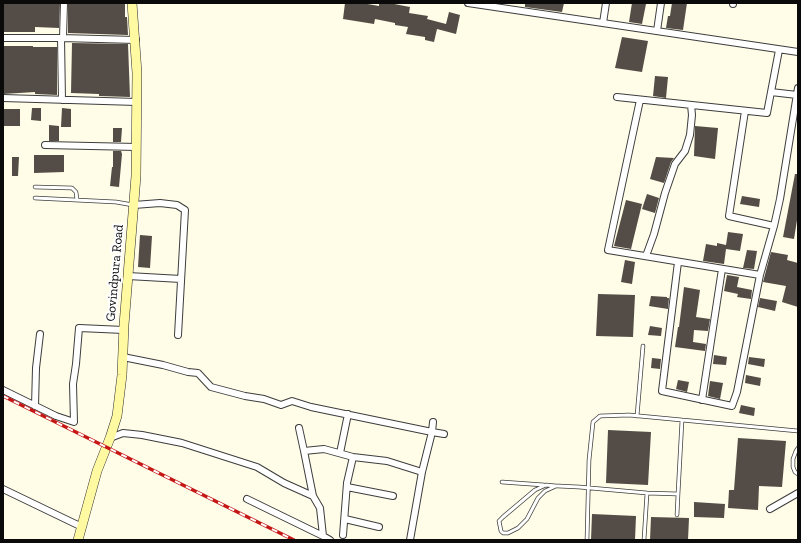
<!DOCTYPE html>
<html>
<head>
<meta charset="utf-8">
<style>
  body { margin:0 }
  #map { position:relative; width:801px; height:543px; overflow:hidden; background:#fffce7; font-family:"Zilla Slab",serif }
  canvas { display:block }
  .frame { position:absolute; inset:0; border:4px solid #0a0a0a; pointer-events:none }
</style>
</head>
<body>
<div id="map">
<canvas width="801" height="543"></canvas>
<div class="frame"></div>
</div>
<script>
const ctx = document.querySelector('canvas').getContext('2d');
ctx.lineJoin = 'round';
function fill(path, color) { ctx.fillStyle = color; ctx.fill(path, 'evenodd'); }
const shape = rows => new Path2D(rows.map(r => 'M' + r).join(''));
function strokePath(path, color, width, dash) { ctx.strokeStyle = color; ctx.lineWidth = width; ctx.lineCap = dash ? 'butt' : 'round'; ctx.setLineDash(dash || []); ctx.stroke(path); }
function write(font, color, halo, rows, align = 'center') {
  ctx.font = font + ' "Zilla Slab",serif'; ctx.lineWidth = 4; ctx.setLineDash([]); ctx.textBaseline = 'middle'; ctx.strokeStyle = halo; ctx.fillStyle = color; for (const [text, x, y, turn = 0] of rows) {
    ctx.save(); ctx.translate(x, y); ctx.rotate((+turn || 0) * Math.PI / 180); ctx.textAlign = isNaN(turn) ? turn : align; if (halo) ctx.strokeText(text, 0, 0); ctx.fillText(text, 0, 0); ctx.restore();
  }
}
const building = shape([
  [3,3,60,3,59,28,35,27,35,32,3,32],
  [68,3,125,3,125,17,127,17,128,35,68,33],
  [345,3,362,3,379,6,379,3,389,3,410,7,409,13,428,16,427,19,446,24,449,12,460,15,456,34,437,29,434,42,425,40,425,37,406,34,408,27,395,25,395,23,375,19,374,24,343,19],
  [525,3,564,3,562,12,525,7],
  [632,3,646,4,642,24,629,22],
  [672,3,687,3,683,30,666,28,668,16,670,16],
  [622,37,648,41,642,72,615,68],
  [72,43,128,44,130,97,99,96,99,94,71,93],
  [3,46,33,46,33,47,57,47,57,95,35,94,35,92,3,94],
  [655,76,668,77,666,98,653,96],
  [32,108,41,108,41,121,31,120],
  [62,108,71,109,71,127,61,127],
  [3,109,20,109,20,126,3,126],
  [49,125,59,126,59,141,49,141],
  [695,126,718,128,715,159,694,156],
  [113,128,122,128,121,142,113,142],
  [113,151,121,151,122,154,119,187,110,186,112,167,113,167],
  [34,155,64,155,64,172,34,173],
  [12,157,19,157,18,176,12,176],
  [656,157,674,158,671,162,664,183,650,179],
  [795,174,798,174,798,214,794,239,783,237],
  [647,194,659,198,655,213,642,209],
  [742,196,760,199,759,207,740,204],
  [626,200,642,204,631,249,614,246],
  [728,232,743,234,740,251,726,249,724,264,703,261,706,244,717,246,717,243,726,245],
  [140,235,152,236,150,268,138,267],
  [747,250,757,251,754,269,743,268],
  [771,252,788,255,787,260,798,263,798,307,782,302,786,286,763,282],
  [625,260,635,262,632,284,621,282],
  [727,275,739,277,737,287,752,290,751,299,737,297,738,294,724,291],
  [684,287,700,290,696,317,710,319,708,331,694,330,693,342,706,344,705,351,675,347,678,327,679,327],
  [598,294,635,295,633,337,596,336],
  [651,296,667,297,667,298,669,298,668,309,649,306],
  [760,298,777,301,775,311,758,307],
  [650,326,662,328,661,336,648,335],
  [714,355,727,357,726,365,713,364],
  [749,357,765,359,764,367,748,364],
  [652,358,661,359,660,369,651,368],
  [746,375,761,378,760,386,745,383],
  [678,380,689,382,687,392,676,389],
  [710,381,723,383,720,399,708,396],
  [741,405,755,408,754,416,739,413],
  [608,430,651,432,648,485,606,483],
  [738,438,786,441,782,487,759,486,758,510,728,508,729,490,734,490],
  [694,502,725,504,724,518,694,517],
  [592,514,636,516,635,540,591,540],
  [651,517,689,518,688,540,650,540]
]);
const lane = shape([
  [35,187,72,188,76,192,77,200],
  [35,198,116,202,133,205],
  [637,416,643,346],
  [798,448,796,451,793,459,793,467,795,472,798,474],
  [502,482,544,485],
  [556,486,545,491,538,498,527,519,518,528,508,533,503,533,501,531,499,521,503,517,535,490,546,485,556,486,558,486,579,487,647,493,678,494,682,420],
  [677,515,678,494],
  [587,540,589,460,593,422,600,416,629,415,798,431],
  [644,540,647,493]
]);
const street = shape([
  [468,3,798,52],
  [733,4,733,3],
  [603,23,606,3],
  [657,31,661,3],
  [3,38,61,38,136,40],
  [61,38,62,100],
  [63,38,64,3],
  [771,92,797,95],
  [617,97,767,113,779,50],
  [3,98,137,102],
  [640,100,608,250,760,275],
  [745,111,729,216,774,226,780,199,798,88],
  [45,145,137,147],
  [134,205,160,203,177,205,185,210,178,335],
  [646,256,654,234,665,193,675,164,685,151,690,135,692,115,691,105],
  [678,262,662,391,732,406,737,392,760,275,774,226],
  [128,276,181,279],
  [123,357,163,365,188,372,198,373,211,387,245,396,264,399,281,405,292,401,311,407,432,432,422,472,410,540],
  [3,390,56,416,74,422,73,384,76,364,79,328,124,330],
  [702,400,722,269],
  [35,406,36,368,40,334],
  [433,422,432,432,444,434],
  [299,428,304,451],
  [110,438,123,433,142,435,182,443,257,467,284,483,313,496],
  [340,453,348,414],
  [347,487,393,496],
  [3,489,82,527],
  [247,499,323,536],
  [770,509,798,493],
  [345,519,379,527],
  [343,535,347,483,353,457],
  [330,540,323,536,320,508,313,496,304,451,324,449,353,457,387,461,422,472]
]);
const secondary = shape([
  [78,540,97,471,110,438,117,416,122,375,124,325,136,176,137,73,132,3]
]);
const rail = shape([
  [3,396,294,540]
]);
const streetNames = [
  ["Govindpura Road",115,273,-85]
];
fill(building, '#544c46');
strokePath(lane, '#3d3d3d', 4.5);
strokePath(street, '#3d3d3d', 8);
strokePath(secondary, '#2c2c2c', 10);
strokePath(lane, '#fff', 3);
strokePath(street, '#fff', 6);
strokePath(secondary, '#fff9a2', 9);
strokePath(rail, '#c61717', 3.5);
strokePath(rail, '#fff', 2, [6]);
write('13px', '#0a0a0a', '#fff', streetNames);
</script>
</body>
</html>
